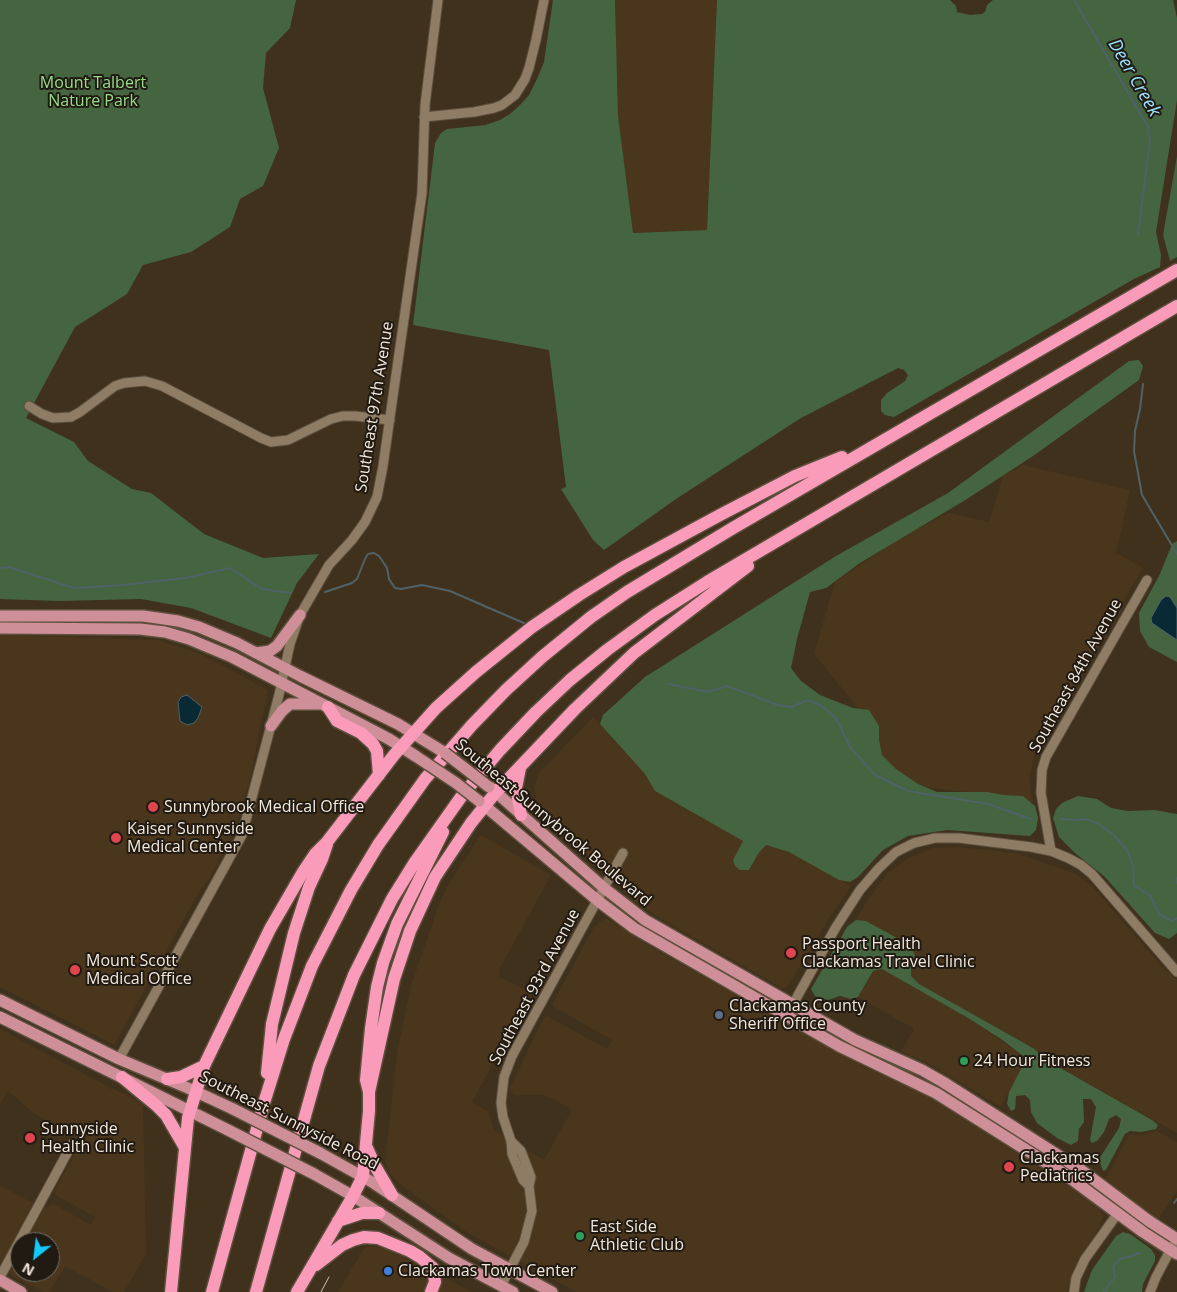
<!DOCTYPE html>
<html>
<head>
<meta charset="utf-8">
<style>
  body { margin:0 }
  #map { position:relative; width:1177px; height:1292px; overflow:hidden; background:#40311d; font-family:"Open Sans",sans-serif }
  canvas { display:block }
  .north { position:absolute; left:10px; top:1232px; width:50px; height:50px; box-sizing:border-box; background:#211a12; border:1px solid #756c63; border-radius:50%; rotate:209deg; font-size:14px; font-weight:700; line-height:20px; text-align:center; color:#f2e8dc }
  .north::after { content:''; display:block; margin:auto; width:18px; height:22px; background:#12cafb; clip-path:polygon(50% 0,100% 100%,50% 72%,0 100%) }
</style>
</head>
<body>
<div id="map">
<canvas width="1177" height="1292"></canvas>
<div class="north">N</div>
</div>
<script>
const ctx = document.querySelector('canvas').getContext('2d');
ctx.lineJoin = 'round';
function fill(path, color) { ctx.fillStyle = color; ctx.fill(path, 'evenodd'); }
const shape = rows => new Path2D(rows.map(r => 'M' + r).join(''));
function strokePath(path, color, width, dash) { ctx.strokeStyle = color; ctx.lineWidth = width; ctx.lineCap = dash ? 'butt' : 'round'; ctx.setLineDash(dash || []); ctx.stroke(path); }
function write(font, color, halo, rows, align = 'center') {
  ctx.font = font + ' "Open Sans",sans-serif'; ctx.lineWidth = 4; ctx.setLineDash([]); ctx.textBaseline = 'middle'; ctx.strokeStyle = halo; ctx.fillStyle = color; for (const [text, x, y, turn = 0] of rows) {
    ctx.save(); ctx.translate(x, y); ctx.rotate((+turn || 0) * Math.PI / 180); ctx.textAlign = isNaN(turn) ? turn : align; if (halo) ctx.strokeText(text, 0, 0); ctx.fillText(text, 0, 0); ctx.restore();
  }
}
const built = shape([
  [615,0,717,0,707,230,632,233,618,116],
  [1023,465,1130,490,1116,553,1143,568,1034,755,1029,781,1032,803,1001,796,924,787,909,782,867,742,868,720,814,654,835,582,907,534,949,513,989,522,1003,476],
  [0,635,157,640,199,653,268,690,250,779,234,832,209,880,206,882,199,892,115,1043,113,1044,0,987],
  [593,717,645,774,655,791,743,841,733,860,749,870,758,854,766,845,789,852,851,886,828,920,788,986,785,988,780,987,658,917,634,901,596,865,537,802,534,788,538,774],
  [481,835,551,875,500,968,499,974,500,977,531,993,472,1102,489,1112,494,1130,544,1160,572,1110,553,1099,542,1095,515,1095,511,1092,510,1088,543,1019,547,1016,607,1049,612,1040,554,1007,553,1003,594,927,601,921,606,919,613,922,651,947,866,1068,910,1085,963,1118,1097,1205,1103,1216,1100,1226,1073,1270,1067,1292,577,1292,468,1233,398,1183,388,1171,385,1161,397,1053,411,986,439,904,448,885],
  [959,847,1016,853,1076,874,1093,887,1164,969,1177,980,1177,1133,1048,1061,1033,1048,919,984,911,977,911,968,915,956,866,921,856,920,870,896,887,874,907,859,932,848],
  [882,969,968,1018,1023,1056,1024,1063,1001,1107,928,1063,901,1051,914,1029,858,997,873,971],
  [0,1029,111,1088,108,1094,112,1088,143,1104,146,1254,124,1292,113,1292,65,1266,50,1292,43,1292,0,1269,0,1185,43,1209,53,1204,91,1225,95,1217,57,1196,54,1191,82,1141,35,1114,8,1091,0,1104],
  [20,1242,50,1242,50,1272,20,1272],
  [1157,1131,1177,1142,1177,1191,1158,1220,1150,1216,1104,1181,1129,1135,1142,1135],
  [371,1246,386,1249,405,1258,420,1266,429,1275,444,1277,471,1292,338,1292,364,1248]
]);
const green = shape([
  [0,0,296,0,290,28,266,53,263,88,279,148,263,186,240,199,230,227,191,252,143,265,127,294,75,327,26,418,74,442,88,461,132,489,151,493,204,534,263,558,319,554,297,583,271,638,191,608,141,599,59,601,0,599],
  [553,0,615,0,618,116,633,233,707,230,717,0,950,0,956,6,957,12,970,15,982,14,985,12,987,5,993,0,1173,0,1177,18,1177,100,1156,232,1161,255,1160,267,1134,279,894,417,885,415,881,411,881,400,887,393,905,381,908,375,904,370,898,368,801,418,676,499,604,550,593,540,561,489,566,487,549,350,413,325,435,143,441,133,447,129,485,125,500,120,510,114,520,105,529,95,537,79,544,62],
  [1177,156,1177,257,1170,261,1163,235],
  [1139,360,1143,366,1139,380,1033,456,967,499,860,563,826,588,810,592,797,639,791,668,801,681,820,695,853,708,869,710,879,726,879,740,882,755,896,769,918,784,937,792,987,792,1003,795,1023,796,1035,806,1038,818,1036,830,1030,836,947,830,908,836,883,850,858,877,850,882,839,880,789,852,766,845,758,854,749,870,740,870,735,866,733,860,743,841,655,791,645,774,600,724,603,715,645,677,836,556,948,493,1129,361],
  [1177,541,1177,662,1149,647,1140,631,1139,613,1160,574,1172,544],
  [1078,796,1097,799,1111,808,1127,811,1154,810,1177,814,1177,933,1169,939,1155,933,1104,876,1076,854,1059,837,1053,818,1056,809,1062,803],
  [856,920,866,921,897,938,912,948,915,956,911,968,911,976,919,984,1033,1048,1048,1061,1152,1120,1158,1125,1156,1129,1141,1132,1130,1131,1125,1134,1106,1170,1103,1171,1099,1159,1119,1128,1121,1119,1116,1115,1109,1119,1104,1132,1097,1141,1092,1143,1090,1140,1096,1107,1091,1099,1083,1099,1084,1122,1079,1129,1078,1141,1071,1145,1057,1138,1037,1123,1031,1112,1030,1100,1025,1095,1016,1096,1015,1109,1011,1111,1007,1104,1009,1092,1024,1063,1025,1059,1023,1056,1001,1039,968,1018,882,969,873,971,858,997,851,999,840,996,828,1000,815,996,811,989,847,927],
  [1123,1232,1130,1234,1151,1249,1155,1255,1155,1261,1143,1284,1142,1292,1084,1292,1092,1270,1116,1236]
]);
const water = shape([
  [1166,596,1170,597,1177,608,1177,640,1152,623,1151,618,1161,600,1166,596],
  [187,695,202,707,198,718,194,723,187,725,180,721,178,702,181,697,187,695]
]);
const stream = shape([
  [1074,0,1148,127,1150,141,1138,234],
  [1143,384,1140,409,1135,431,1134,451,1142,495,1177,554],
  [0,568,9,567,74,588,122,585,185,578,230,568,262,589,291,593],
  [325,592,352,583,357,579,365,559,368,554,374,553,379,556,387,568,389,579,395,588,401,589,422,585,450,591,526,624],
  [668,684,708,692,727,686,778,705,792,707,808,700,823,707,836,718,850,747,875,775,908,791,988,804,1031,819],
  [1062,819,1074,820,1086,819,1100,825,1115,836,1127,850,1133,865,1134,886,1150,895,1159,914,1172,921,1177,918],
  [1177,878,1177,883],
  [1174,1203,1177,1199],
  [1104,1292,1115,1277,1113,1266,1120,1259,1140,1253]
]);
const minor = shape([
  [424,117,474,112,494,108,502,105,515,95,525,79,529,68,536,40,544,0],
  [29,406,42,414,53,418,71,417,80,412,115,386,124,383,145,381,162,386,261,438,271,442,288,440,331,419,343,416,355,416,390,420],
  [1051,851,1041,793,1042,770,1046,757,1147,580],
  [788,1017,797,997,836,927,860,890,879,868,896,852,914,843,935,838,959,838,1031,847,1051,851,1068,858,1081,865,1092,874,1177,972],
  [119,1059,242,835,279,695,290,644,300,615,329,565,352,540,365,522,377,497,383,466,422,193,425,105,438,0],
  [511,1141,512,1154,523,1180,529,1186],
  [0,1277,72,1144],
  [501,1286,524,1242,532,1211,529,1186,531,1177,521,1151,511,1141,503,1117,501,1103,504,1077,512,1056,623,853],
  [1074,1292,1076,1278,1085,1259,1118,1213],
  [1150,1292,1156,1277,1173,1245]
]);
const major = shape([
  [0,616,143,616,178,621,199,627,237,643,300,676,398,724,445,753],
  [0,628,140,629,165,632,189,639,232,657,389,739,417,757],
  [256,653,270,651,277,646,300,615],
  [271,726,282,711,290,704,318,704],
  [490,787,604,888,645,920,855,1040,922,1070,943,1082,1081,1170,1149,1221,1177,1239],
  [479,801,597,900,634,928,839,1046,936,1093,1066,1175,1143,1232,1177,1254],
  [0,1000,119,1059,188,1088,233,1109],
  [0,1017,228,1130],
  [320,1153,372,1182,472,1249,552,1292],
  [314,1174,353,1196,449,1258,513,1292],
  [0,1280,21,1292]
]);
const highway = shape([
  [328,707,337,721,361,733,373,744,377,751,379,775],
  [520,768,516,788,521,815],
  [267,1073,272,1024,294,933,309,887,322,859,327,844],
  [122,1077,157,1106,166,1115,184,1146],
  [167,1079,181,1077,204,1066],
  [369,1092,394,979,410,931,435,877,471,823,496,792,575,709,634,653,748,566],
  [367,1148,375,1166,392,1195],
  [338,1221,362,1213,379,1213],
  [316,1265,342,1245,353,1240,364,1237,378,1238,410,1251,420,1257,433,1268,435,1282,431,1292],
  [171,1292,188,1118,204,1066,270,929,303,872,315,854,327,842,394,755,436,708,476,672,532,627,579,595,624,567,720,515,795,476,842,457],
  [212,1292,264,1103,284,1039,312,966,351,890,378,845,425,779,472,725,506,690,542,657,591,617,627,592,733,528,1177,270],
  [256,1292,319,1066,354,975,392,899,415,862,461,797,500,750,536,712,570,680,607,650,655,615,707,582,1177,306],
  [297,1292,353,1196,363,1176,369,1111,369,1092,366,1080,371,1028,377,987,383,963,397,924,443,832]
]);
const tram = shape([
  [321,1292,329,1277]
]);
const majorBridge = shape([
  [445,753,489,787],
  [417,757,456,783,479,801],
  [233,1109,320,1153],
  [228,1130,314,1174]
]);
const markers = [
  [153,807,6,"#e0444e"],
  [116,838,6,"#e0444e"],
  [791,953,6,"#e0444e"],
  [75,970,6,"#e0444e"],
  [719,1015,5,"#5c6f8a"],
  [964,1061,5,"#2e9e5b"],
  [30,1138,6,"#e0444e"],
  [1009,1167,6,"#e0444e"],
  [580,1236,5,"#2e9e5b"],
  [388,1271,5,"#3f7fe0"]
];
const parkNames = [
  ["Mount Talbert",93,83],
  ["Nature Park",93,101]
];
const streetNames = [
  ["Southeast 97th Avenue",375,407,-81],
  ["Southeast 84th Avenue",1076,676,-61],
  ["Southeast Sunnybrook Boulevard",553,823,40],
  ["Southeast 93rd Avenue",535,987,-62],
  ["Southeast Sunnyside Road",289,1121,27]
];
const poiNames = [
  ["Sunnybrook Medical Office",164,807],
  ["Kaiser Sunnyside",127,829],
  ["Medical Center",127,847],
  ["Passport Health",802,944],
  ["Clackamas Travel Clinic",802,962],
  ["Mount Scott",86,961],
  ["Medical Office",86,979],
  ["Clackamas County",729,1006],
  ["Sheriff Office",729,1024],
  ["24 Hour Fitness",974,1061],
  ["Sunnyside",41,1129],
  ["Health Clinic",41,1147],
  ["Clackamas",1020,1158],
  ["Pediatrics",1020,1176],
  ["East Side",590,1227],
  ["Athletic Club",590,1245],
  ["Clackamas Town Center",398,1271]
];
const waterNames = [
  ["Deer Creek",1134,78,60]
];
fill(built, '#4a361c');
fill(green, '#446540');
fill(water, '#092935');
strokePath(water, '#4f6267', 1);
strokePath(stream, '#4f6267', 2);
strokePath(minor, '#5c4f3d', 11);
strokePath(major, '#5c4f3d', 14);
strokePath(highway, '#5c4f3d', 15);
strokePath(minor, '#8e7c65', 9);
strokePath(major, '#cf8f98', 11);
strokePath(highway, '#fb9bba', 12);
strokePath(tram, '#ccc1b3', 1);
strokePath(majorBridge, '#5c4f3d', 14, []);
strokePath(majorBridge, '#cf8f98', 11);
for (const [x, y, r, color] of markers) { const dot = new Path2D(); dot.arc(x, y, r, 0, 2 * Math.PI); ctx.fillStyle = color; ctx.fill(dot); strokePath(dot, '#211a12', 2); }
write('16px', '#93dd88', '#211a12', parkNames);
write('16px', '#f2e8dc', '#211a12', streetNames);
write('16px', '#f2e8dc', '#211a12', poiNames, 'left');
write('italic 18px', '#99e1fe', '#211a12', waterNames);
</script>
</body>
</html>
